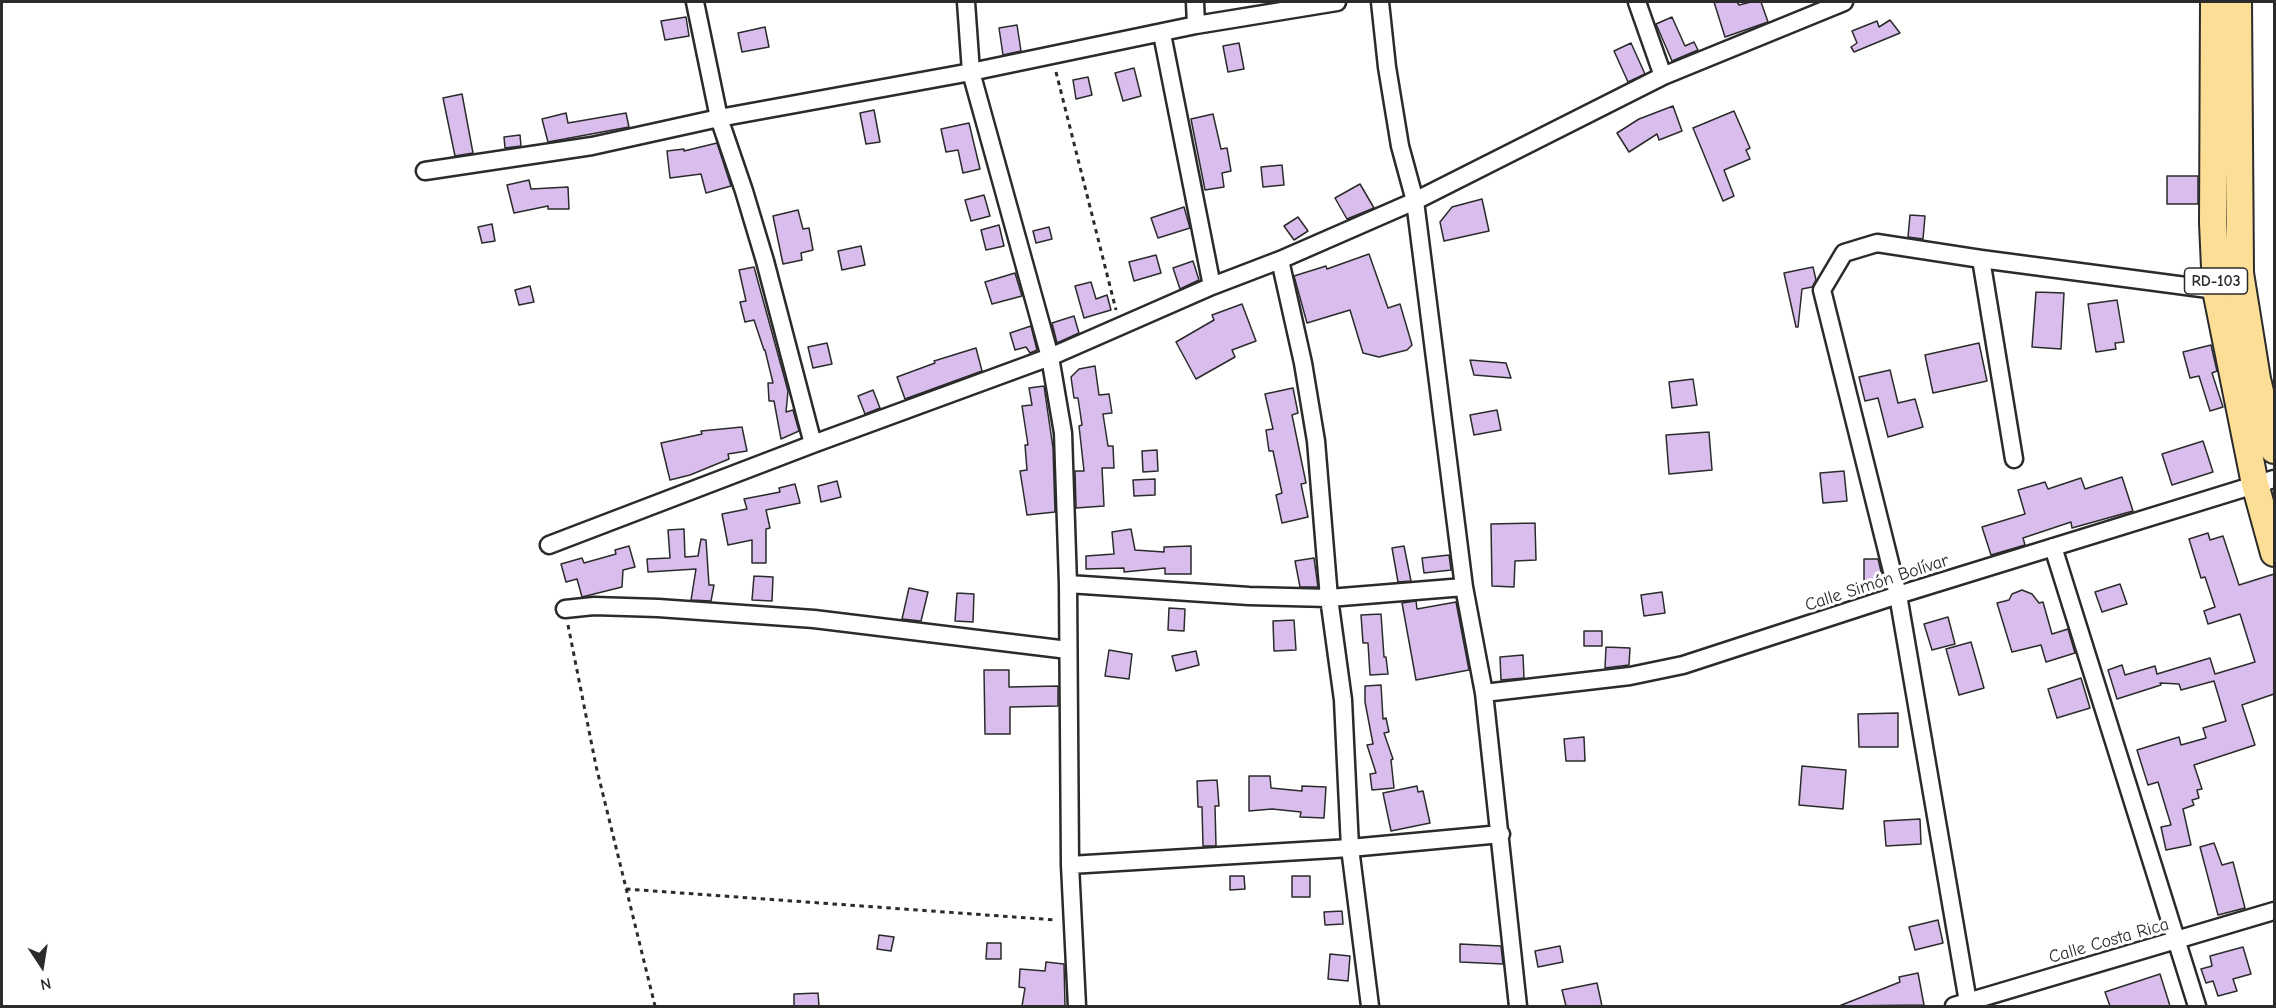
<!DOCTYPE html>
<html>
<head>
<meta charset="utf-8">
<style>
  body { margin:0 }
  #map { position:relative; width:2276px; height:1008px; overflow:hidden; background:#fff; font-family:"Comic Neue",sans-serif }
  canvas { display:block }
  .frame { position:absolute; inset:0; border:3px solid #2b2b2b; pointer-events:none }
  .north { position:absolute; left:12px; top:936px; width:60px; height:60px; -webkit-text-stroke:4px #fff; paint-order:stroke; rotate:168deg; font-size:16px; font-weight:700; line-height:24px; text-align:center; color:#2b2b2b }
  .north::after { content:''; display:block; margin:auto; width:21px; height:27px; background:#2b2b2b; clip-path:polygon(50% 0,100% 100%,50% 72%,0 100%) }
</style>
</head>
<body>
<div id="map">
<canvas width="2276" height="1008"></canvas>
<div class="frame"></div>
<div class="north">N</div>
</div>
<script>
const ctx = document.querySelector('canvas').getContext('2d');
ctx.lineJoin = 'round';
function fill(path, color) { ctx.fillStyle = color; ctx.fill(path, 'evenodd'); }
const shape = rows => new Path2D(rows.map(r => 'M' + r).join(''));
function strokePath(path, color, width, dash) { ctx.strokeStyle = color; ctx.lineWidth = width; ctx.lineCap = dash ? 'butt' : 'round'; ctx.setLineDash(dash || []); ctx.stroke(path); }
function write(font, color, halo, rows, align = 'center') {
  ctx.font = font + ' "Comic Neue",sans-serif'; ctx.lineWidth = 6; ctx.setLineDash([]); ctx.textBaseline = 'middle'; ctx.strokeStyle = halo; ctx.fillStyle = color; for (const [text, x, y, turn = 0] of rows) {
    ctx.save(); ctx.translate(x, y); ctx.rotate((+turn || 0) * Math.PI / 180); ctx.textAlign = isNaN(turn) ? turn : align; if (halo) ctx.strokeText(text, 0, 0); ctx.fillText(text, 0, 0); ctx.restore();
  }
}
const building = shape([
  [1714,2,1737,2,1739,5,1751,2,1761,2,1768,22,1725,37,1714,2],
  [686,17,689,36,665,40,661,21,686,17],
  [1672,17,1685,46,1694,42,1698,50,1672,61,1656,24,1672,17],
  [1890,20,1900,33,1854,52,1851,47,1857,43,1852,31,1877,21,1879,27,1890,20],
  [1017,25,1021,51,1003,55,999,28,1017,25],
  [765,27,769,47,742,52,738,33,765,27],
  [1239,43,1244,69,1228,72,1223,46,1239,43],
  [1631,43,1645,74,1628,82,1614,51,1631,43],
  [1134,68,1141,96,1123,101,1115,73,1134,68],
  [1088,77,1092,95,1076,99,1073,80,1088,77],
  [462,94,473,153,455,156,443,98,462,94],
  [1673,106,1682,131,1659,140,1657,134,1629,152,1617,133,1639,119,1673,106],
  [874,110,880,142,866,144,860,113,874,110],
  [1734,111,1750,148,1746,150,1750,159,1724,170,1734,196,1723,201,1693,128,1734,111],
  [566,113,568,123,626,113,629,127,548,142,542,119,566,113],
  [1213,114,1221,149,1227,148,1231,171,1222,173,1224,187,1205,190,1191,119,1213,114],
  [969,123,980,169,963,173,958,150,946,152,941,129,969,123],
  [520,135,521,146,505,148,504,137,520,135],
  [717,143,731,186,706,193,701,174,670,178,667,151,684,149,684,151,717,143],
  [1282,165,1284,185,1263,187,1261,167,1282,165],
  [2167,176,2198,176,2198,204,2167,204,2167,176],
  [529,180,531,189,568,187,569,209,548,209,548,206,514,213,507,185,529,180],
  [1360,184,1374,208,1347,219,1335,198,1360,184],
  [984,195,990,216,971,221,965,200,984,195],
  [1482,199,1489,231,1444,241,1440,222,1452,207,1482,199],
  [1184,207,1190,228,1158,238,1151,218,1184,207],
  [798,210,803,229,809,228,813,250,801,253,802,260,783,264,773,216,798,210],
  [1910,215,1925,216,1923,239,1908,237,1910,215],
  [1298,217,1308,231,1294,240,1284,226,1298,217],
  [492,224,495,241,482,243,478,227,492,224],
  [999,225,1004,246,986,250,981,230,999,225],
  [1049,227,1052,239,1036,243,1033,231,1049,227],
  [861,246,865,265,842,270,838,251,861,246],
  [1369,254,1388,308,1400,304,1412,345,1407,350,1379,357,1363,353,1350,310,1307,323,1294,276,1326,266,1327,269,1369,254],
  [1156,255,1161,273,1134,281,1129,262,1156,255],
  [1193,261,1199,280,1180,289,1173,268,1193,261],
  [754,267,788,391,786,412,793,410,799,431,781,439,774,401,769,401,768,383,773,383,765,350,764,350,754,320,745,322,740,302,746,301,739,270,754,267],
  [1813,267,1816,280,1812,287,1802,289,1798,327,1796,327,1784,273,1813,267],
  [1015,273,1022,296,992,304,985,282,1015,273],
  [1091,282,1096,299,1107,295,1111,310,1084,318,1075,286,1091,282],
  [530,286,534,302,519,305,515,290,530,286],
  [2036,292,2064,293,2061,349,2032,347,2036,292],
  [2117,300,2124,342,2115,343,2116,349,2096,352,2088,304,2117,300],
  [1242,304,1256,341,1232,350,1235,357,1196,379,1176,342,1214,320,1212,315,1242,304],
  [1074,316,1079,333,1057,343,1052,323,1074,316],
  [1031,326,1037,350,1030,353,1026,347,1015,350,1010,333,1031,326],
  [827,343,832,364,813,368,808,347,827,343],
  [1979,343,1987,381,1933,393,1925,355,1979,343],
  [2211,345,2217,371,2212,373,2223,407,2210,411,2199,376,2190,378,2183,352,2211,345],
  [976,348,982,371,905,399,897,377,935,363,934,361,976,348],
  [1470,360,1506,363,1511,378,1474,375,1470,360],
  [1095,366,1099,395,1109,394,1112,413,1103,414,1108,446,1113,446,1114,468,1102,468,1104,506,1076,508,1075,471,1084,471,1079,426,1082,425,1078,398,1074,398,1071,377,1079,369,1095,366],
  [1890,370,1898,403,1915,399,1923,427,1888,437,1878,398,1865,401,1859,377,1890,370],
  [1693,379,1697,405,1672,408,1669,382,1693,379],
  [1044,386,1053,448,1055,512,1027,515,1020,471,1027,470,1025,445,1028,445,1022,406,1032,405,1029,388,1044,386],
  [1293,388,1298,413,1292,415,1306,483,1301,484,1308,517,1282,523,1276,495,1282,493,1273,451,1269,451,1266,430,1273,429,1265,394,1293,388],
  [873,390,880,408,865,414,858,396,873,390],
  [1497,410,1501,430,1474,435,1470,415,1497,410],
  [742,427,747,451,728,454,729,459,690,475,670,480,661,443,702,434,701,431,742,427],
  [1709,432,1712,470,1669,474,1666,435,1709,432],
  [2203,441,2213,472,2172,485,2162,454,2203,441],
  [1157,450,1158,471,1143,472,1142,451,1157,450],
  [1844,471,1847,501,1823,503,1820,473,1844,471],
  [2122,477,2133,511,2072,528,2071,522,2023,538,2025,545,1991,555,1982,527,2025,514,2018,490,2045,482,2048,489,2081,478,2085,489,2122,477],
  [1155,479,1155,495,1134,496,1133,480,1155,479],
  [837,481,841,497,821,502,818,486,837,481],
  [795,484,800,503,766,510,770,528,766,529,766,563,752,563,752,540,728,545,722,514,747,509,744,499,780,492,779,488,795,484],
  [1535,523,1536,560,1515,561,1514,587,1492,586,1491,524,1535,523],
  [684,529,685,557,698,556,701,539,706,540,709,585,714,585,711,601,691,600,696,569,648,572,647,559,670,558,668,530,684,529],
  [1131,529,1135,550,1164,552,1164,547,1191,546,1191,574,1165,574,1165,568,1124,572,1124,568,1086,569,1086,556,1114,554,1112,532,1131,529],
  [2208,533,2210,540,2223,536,2239,585,2274,574,2274,694,2242,705,2255,745,2194,765,2202,789,2197,790,2199,798,2192,800,2194,805,2183,809,2191,845,2166,850,2161,827,2171,825,2158,782,2148,785,2137,750,2179,737,2181,745,2206,738,2203,728,2226,721,2214,681,2181,690,2179,684,2160,683,2161,685,2117,699,2108,670,2122,665,2125,675,2155,666,2157,674,2210,658,2215,674,2255,662,2240,614,2208,624,2204,611,2215,607,2205,577,2201,578,2189,539,2208,533],
  [629,546,635,567,623,570,622,587,582,597,577,579,566,582,561,564,582,558,584,563,616,554,615,550,629,546],
  [1404,546,1411,581,1398,582,1392,548,1404,546],
  [1449,555,1451,570,1424,573,1422,558,1449,555],
  [1314,558,1318,587,1300,587,1295,561,1314,558],
  [1864,559,1878,559,1884,584,1864,583,1864,559],
  [754,576,773,577,772,601,752,600,754,576],
  [2120,584,2127,604,2102,612,2095,592,2120,584],
  [909,588,928,592,921,621,902,619,909,588],
  [2022,590,2032,594,2039,603,2043,602,2052,634,2068,629,2075,653,2046,662,2041,645,2012,652,1997,603,2009,600,2012,594,2022,590],
  [1662,592,1665,613,1644,616,1641,595,1662,592],
  [957,593,974,594,973,622,955,621,957,593],
  [1416,601,1417,609,1456,602,1469,670,1416,680,1402,603,1416,601],
  [1169,608,1185,609,1184,631,1168,630,1169,608],
  [1381,614,1384,657,1386,657,1388,674,1370,675,1368,643,1363,643,1361,615,1381,614],
  [1948,617,1955,644,1932,650,1924,624,1948,617],
  [1294,620,1296,650,1274,651,1273,621,1294,620],
  [1584,631,1602,631,1602,646,1584,646,1584,631],
  [1971,642,1984,688,1959,695,1946,649,1971,642],
  [1606,647,1630,648,1629,665,1605,668,1606,647],
  [1109,650,1132,654,1129,679,1105,676,1109,650],
  [1196,651,1199,665,1176,671,1172,656,1196,651],
  [1523,655,1524,678,1501,680,1500,657,1523,655],
  [984,670,1009,670,1009,687,1058,686,1058,706,1010,707,1010,734,985,734,984,670],
  [2081,678,2090,708,2057,718,2048,689,2081,678],
  [1381,685,1383,719,1386,718,1389,732,1384,733,1393,759,1391,760,1394,788,1372,790,1370,774,1376,773,1367,745,1373,744,1365,702,1365,686,1381,685],
  [1898,713,1898,747,1859,747,1858,714,1898,713],
  [1584,737,1585,761,1566,761,1564,739,1584,737],
  [1802,766,1846,770,1843,809,1799,805,1802,766],
  [1249,776,1270,776,1271,788,1302,791,1302,786,1326,787,1324,818,1300,817,1301,812,1272,809,1249,811,1249,776],
  [1217,780,1219,806,1215,806,1216,846,1203,846,1202,807,1198,807,1197,781,1217,780],
  [1417,786,1418,792,1423,791,1430,823,1391,831,1383,793,1417,786],
  [1920,819,1921,844,1886,846,1884,821,1920,819],
  [2214,843,2222,865,2233,862,2245,908,2218,915,2200,847,2214,843],
  [1230,876,1244,876,1245,889,1230,890,1230,876],
  [1292,876,1310,876,1310,897,1292,897,1292,876],
  [1342,911,1343,924,1325,925,1324,912,1342,911],
  [1938,920,1943,943,1915,950,1909,927,1938,920],
  [879,935,894,937,891,951,877,949,879,935],
  [987,943,1001,943,1001,959,986,959,987,943],
  [1460,944,1501,946,1503,964,1460,962,1460,944],
  [1560,946,1563,962,1538,967,1535,951,1560,946],
  [2243,947,2251,974,2233,979,2237,991,2218,996,2213,981,2206,983,2201,969,2212,966,2210,956,2243,947],
  [1330,954,1350,956,1348,981,1328,979,1330,954],
  [1046,962,1064,964,1065,1006,1022,1006,1025,988,1019,987,1020,969,1045,971,1046,962],
  [1918,973,1924,1005,1839,1006,1900,982,1899,977,1918,973],
  [2160,974,2170,1006,2110,1006,2105,992,2160,974],
  [1597,983,1602,1006,1566,1006,1562,990,1597,983],
  [818,993,819,1006,794,1006,794,994,818,993]
]);
const path = shape([
  [1056,72,1116,310],
  [568,625,596,766,655,1006],
  [626,889,1056,920]
]);
const minor = shape([
  [695,2,719,118,744,191,765,261,813,444],
  [966,2,971,72,1050,357,1063,433,1068,584,1070,865,1077,1006],
  [1195,2,1196,25],
  [1380,2,1387,67,1400,146,1415,201,1464,587,1484,693,1518,1006],
  [1637,2,1663,76],
  [1162,34,1212,286],
  [425,171,592,146,719,118,971,72,1196,25,1337,2],
  [1981,259,2014,459],
  [1280,260,1303,363,1316,441,1329,598,1343,700,1350,848,1370,1006],
  [549,545,813,444,1050,357,1212,286,1280,260,1415,201,1663,76,1844,2],
  [2053,547,2197,1006],
  [1068,584,1249,596,1329,598,1464,587],
  [565,609,594,606,658,608,814,619,1068,650],
  [1484,693,1630,676,1683,665,1898,595,2274,479],
  [1070,865,1350,848,1501,834],
  [1968,1002,1898,595,1822,290,1844,253,1877,243,1981,259,2216,290],
  [1954,1006,2274,911]
]);
const primary = shape([
  [2214,2,2213,223,2216,290,2255,484,2274,553],
  [2238,2,2240,273,2257,379,2274,450]
]);
const shields = [
  [2216,281,63]
];
const shieldNames = [
  ["RD-103",2216,281]
];
const streetNames = [
  ["Calle Simón Bolívar",1877,583,-18],
  ["Calle Costa Rica",2109,941,-16]
];
fill(building, '#d9beed');
strokePath(building, '#2b2b2b', 1.5);
strokePath(minor, '#2b2b2b', 21);
strokePath(primary, '#2b2b2b', 30);
strokePath(path, '#2b2b2b', 3, [4.5, 4.5]);
strokePath(minor, '#fff', 16);
strokePath(primary, '#fcde96', 26);
for (const [x, y, w] of shields) { const box = new Path2D(); box.roundRect(x - w / 2, y - 13, w, 26, 4.5); ctx.fillStyle = '#fff'; ctx.fill(box); strokePath(box, '#2b2b2b', 1.5); }
write('bold 16px', '#2b2b2b', null, shieldNames);
write('18px', '#2b2b2b', '#fff', streetNames);
</script>
</body>
</html>
